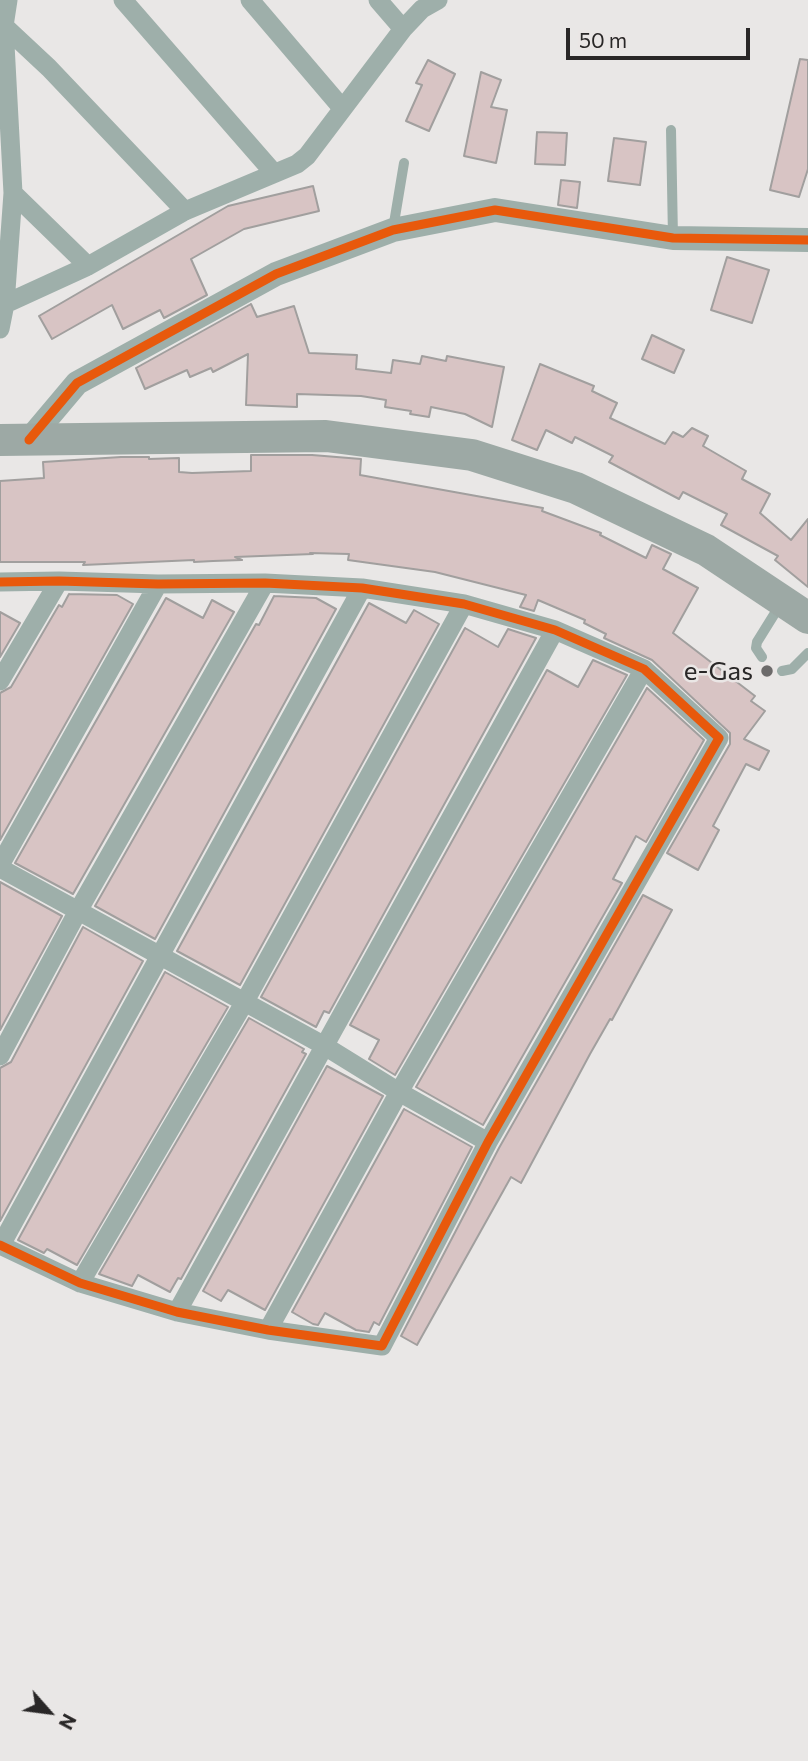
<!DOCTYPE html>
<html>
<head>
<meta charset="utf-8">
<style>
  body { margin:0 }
  #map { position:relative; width:808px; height:1761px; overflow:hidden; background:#e9e7e6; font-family:Commissioner,sans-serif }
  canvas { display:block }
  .north { position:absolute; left:14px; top:1677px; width:70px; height:70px; -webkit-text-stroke:5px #eae6e5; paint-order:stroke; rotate:118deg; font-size:19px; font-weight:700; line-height:28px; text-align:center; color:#292727 }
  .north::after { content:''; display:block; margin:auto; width:24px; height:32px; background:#292727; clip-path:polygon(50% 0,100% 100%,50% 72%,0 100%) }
  .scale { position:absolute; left:566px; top:28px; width:184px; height:32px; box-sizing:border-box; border:4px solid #292727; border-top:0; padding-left:9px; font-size:21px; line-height:24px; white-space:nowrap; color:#292727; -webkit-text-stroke:5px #eae6e5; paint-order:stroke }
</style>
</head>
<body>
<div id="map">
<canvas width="808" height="1761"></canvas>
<div class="north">N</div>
<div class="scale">50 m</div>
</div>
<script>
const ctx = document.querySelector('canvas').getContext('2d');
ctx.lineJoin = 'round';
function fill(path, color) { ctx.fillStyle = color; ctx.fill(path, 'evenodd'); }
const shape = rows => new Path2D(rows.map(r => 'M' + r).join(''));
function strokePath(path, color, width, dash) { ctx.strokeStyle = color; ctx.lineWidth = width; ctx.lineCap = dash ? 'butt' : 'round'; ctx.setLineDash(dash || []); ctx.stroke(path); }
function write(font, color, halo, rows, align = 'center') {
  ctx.font = font + ' Commissioner,sans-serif'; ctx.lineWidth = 5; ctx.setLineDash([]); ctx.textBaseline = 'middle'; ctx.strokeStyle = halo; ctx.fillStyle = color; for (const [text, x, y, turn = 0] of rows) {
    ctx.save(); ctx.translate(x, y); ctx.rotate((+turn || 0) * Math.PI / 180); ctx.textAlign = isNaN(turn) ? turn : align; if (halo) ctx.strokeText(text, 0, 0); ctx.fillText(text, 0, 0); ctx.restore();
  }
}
const building = shape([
  [800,59,808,60,808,169,799,197,770,190,800,59],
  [428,60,455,74,429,131,406,121,422,85,416,83,428,60],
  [481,72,501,80,491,107,507,110,496,163,464,156,481,72],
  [537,132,567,133,565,165,535,164,537,132],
  [614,138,646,142,640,185,608,181,614,138],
  [561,180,580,182,577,208,558,205,561,180],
  [313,186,319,211,244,229,191,259,207,295,164,318,160,310,123,329,112,305,52,339,39,316,228,206,313,186],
  [727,257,769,270,752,323,711,310,727,257],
  [251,304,257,317,294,306,309,353,357,355,356,369,391,373,393,360,420,364,422,356,446,361,447,356,504,367,492,427,465,414,431,407,429,417,410,414,411,411,385,407,386,400,361,396,297,394,297,407,246,405,248,354,213,372,211,368,190,377,187,370,145,389,136,368,251,304],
  [652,335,684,350,674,373,642,359,652,335],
  [540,364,594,386,592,391,617,403,610,418,665,444,673,432,683,437,692,428,708,436,703,446,746,471,742,479,770,494,760,513,791,540,808,519,808,587,775,560,778,556,721,525,727,514,683,492,679,499,609,462,613,456,575,437,572,443,546,430,537,450,512,440,540,364],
  [251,455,312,455,361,459,360,475,543,508,542,511,601,533,600,535,646,558,652,545,671,554,663,569,698,588,673,633,755,696,751,701,765,711,744,739,769,751,759,770,746,764,713,826,719,830,698,870,667,853,730,744,730,733,652,660,604,638,606,634,584,623,585,620,538,600,534,611,520,607,526,595,435,572,348,560,349,554,310,553,313,554,235,557,242,560,213,561,194,562,194,560,83,565,85,562,0,562,0,481,44,478,43,462,121,457,149,457,149,459,179,458,179,472,192,473,251,471,251,455],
  [69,594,117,595,133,604,0,840,0,693,11,687,59,605,62,607,69,594],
  [274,596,316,598,336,609,155,939,95,906,256,624,259,625,274,596],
  [166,598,203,618,212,600,234,612,73,894,15,863,166,598],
  [369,603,406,623,414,610,439,624,240,985,177,951,369,603],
  [0,612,20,623,0,657,0,612],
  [465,628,498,647,508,629,536,638,329,1013,324,1011,316,1027,261,997,465,628],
  [593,660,627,675,395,1075,369,1059,379,1040,350,1025,547,670,578,687,593,660],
  [647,688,704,740,646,842,636,836,613,879,622,883,483,1125,416,1087,647,688],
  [0,882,62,916,0,1030,0,882],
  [643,895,672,910,612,1020,610,1019,590,1054,521,1183,511,1177,417,1345,401,1336,499,1148,643,895],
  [83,927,143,961,0,1221,0,1068,11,1062,83,927],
  [165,972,228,1007,77,1265,47,1249,44,1253,18,1240,165,972],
  [249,1018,304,1049,302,1052,306,1054,181,1279,178,1278,170,1292,138,1275,132,1286,99,1274,249,1018],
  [327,1066,383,1096,265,1310,228,1290,221,1301,203,1291,327,1066],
  [404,1109,472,1147,379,1325,374,1322,369,1332,356,1330,325,1313,318,1325,313,1324,292,1312,404,1109]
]);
const service = shape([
  [671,130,673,238],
  [393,229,404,163],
  [762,657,756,648,757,642,780,605],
  [782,671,792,669,808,653]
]);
const minor = shape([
  [123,0,273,172],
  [250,0,342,108],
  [378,0,403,29],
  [4,26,49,68,185,211],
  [13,193,88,266],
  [5,304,88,266,185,211,297,164,307,156,403,29,422,9,438,0],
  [0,329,5,304,13,193,4,26,8,0],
  [0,582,59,581,158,584,265,583,362,588,464,604,555,630,644,669,719,738,488,1142,382,1346,268,1330,177,1312,80,1283,0,1245],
  [0,681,59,581],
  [0,865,158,584],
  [0,868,323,1045,399,1092,488,1142],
  [0,1056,78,911,265,583],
  [1,1245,362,588],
  [80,1283,244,1003,464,604],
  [177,1312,555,630],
  [268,1330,399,1092,644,669]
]);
const tertiary = shape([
  [29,440,77,383,276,274,393,230,495,210,673,238,808,240]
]);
const primary = shape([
  [0,440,326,436,472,455,576,488,706,550,808,618]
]);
const cycleway = shape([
  [29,440,77,383,276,274,393,230,495,210,673,238,808,240],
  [0,582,59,581,158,584,265,583,362,588,464,604,555,630,644,669,719,738,488,1142,382,1346,268,1330,177,1312,80,1283,0,1245]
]);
const markers = [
  [767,671,7,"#6c6a6a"]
];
const poiNames = [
  ["e-Gas",753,671]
];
fill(building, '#d8c4c4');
strokePath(building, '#a19f9e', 2);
strokePath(service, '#9eafaa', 10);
strokePath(minor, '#9eafaa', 19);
strokePath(tertiary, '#9eafaa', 24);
strokePath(primary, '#9da9a5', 32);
strokePath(cycleway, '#e8590c', 9);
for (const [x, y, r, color] of markers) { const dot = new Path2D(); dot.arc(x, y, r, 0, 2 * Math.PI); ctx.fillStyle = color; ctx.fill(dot); strokePath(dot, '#eae6e5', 2.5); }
write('26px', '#292727', '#eae6e5', poiNames, 'right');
</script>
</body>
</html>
